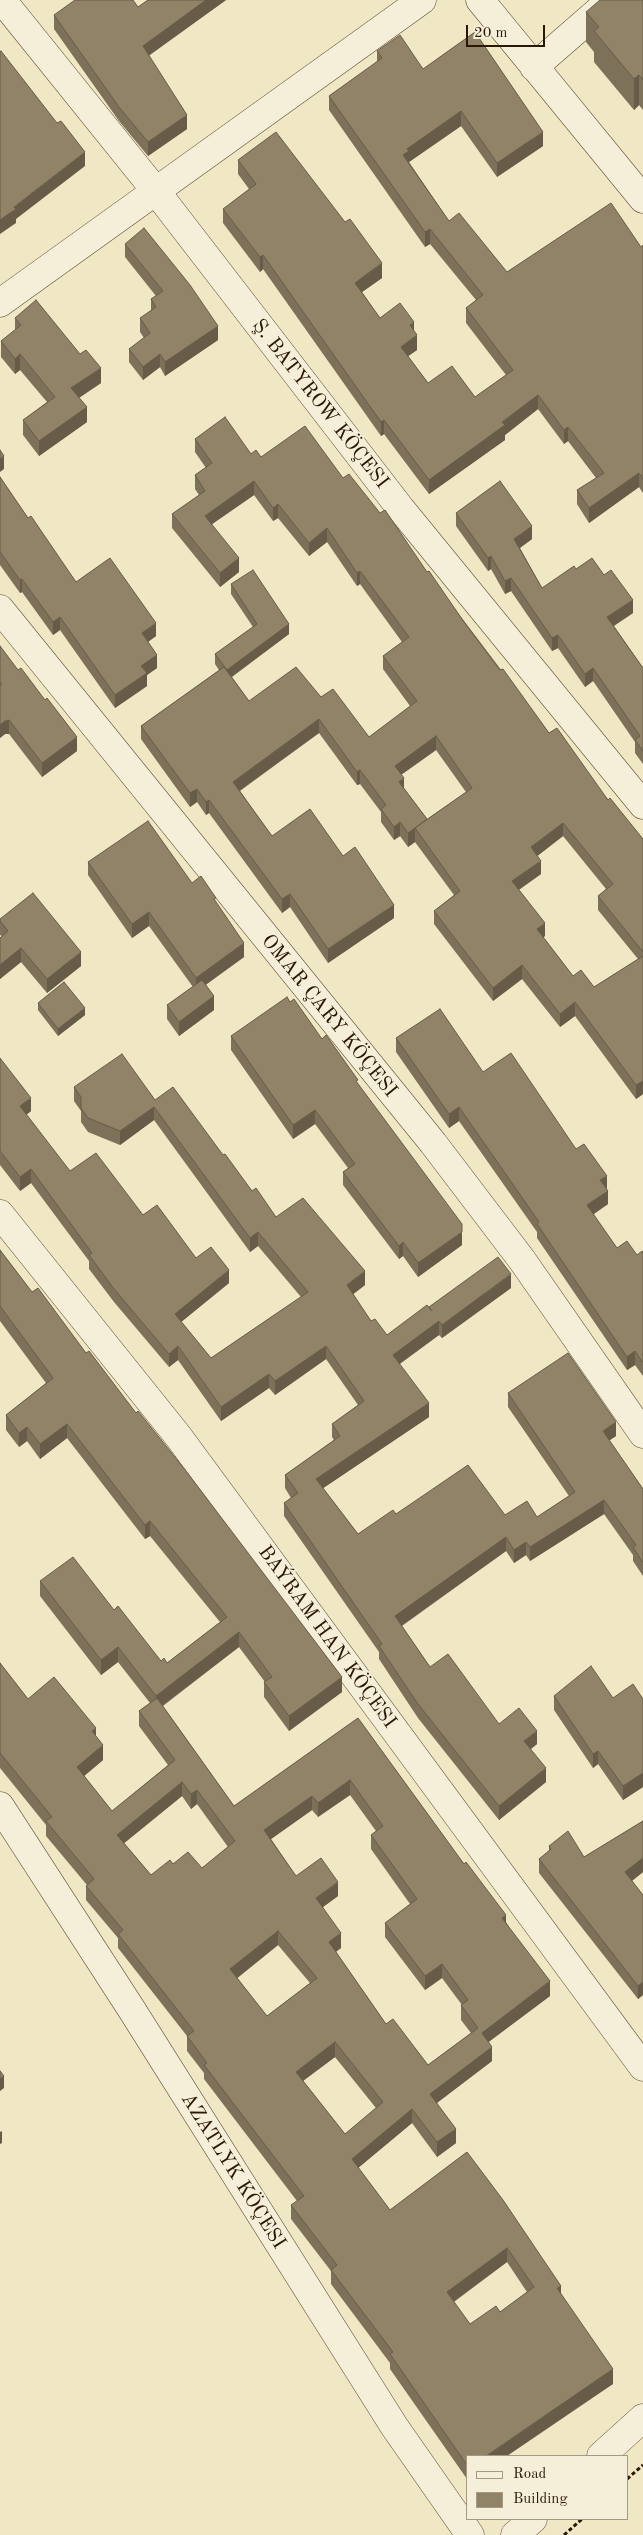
<!DOCTYPE html>
<html>
<head>
<meta charset="utf-8">
<style>
  body { margin:0 }
  #map { position:relative; width:643px; height:2535px; overflow:hidden; background:#f0e7c5; font-family:"Old Standard TT",serif }
  canvas { display:block }
  .legend { position:absolute; left:466px; top:2455px; width:162px; height:65px; box-sizing:border-box; background:#f5efd9; border:1px solid #a49983; margin:0; padding:6px 9px; list-style:none; font-size:15px; color:#2a1702 }
  .legend li { display:flex; align-items:center; gap:10px; height:25px }
  .legend b { width:25px; border:1px solid #a49983 }
  .scale { position:absolute; left:466px; top:25px; width:79px; height:22px; box-sizing:border-box; border:2px solid #2a1702; border-top:0; padding-left:6px; font-size:15px; line-height:18px; white-space:nowrap; color:#2a1702; -webkit-text-stroke:4px #f5efd9; paint-order:stroke }
</style>
</head>
<body>
<div id="map">
<canvas width="643" height="2535"></canvas>
<ul class="legend">
<li><b style="height:6px;background:#f5efd9"></b>Road</li>
<li><b style="height:14px;background:#918367"></b>Building</li>
</ul>
<div class="scale">20 m</div>
</div>
<script>
const ctx = document.querySelector('canvas').getContext('2d');
ctx.lineJoin = 'round';
const shape = rows => new Path2D(rows.map(r => 'M' + r).join(''));
function strokePath(path, color, width, dash) { ctx.strokeStyle = color; ctx.lineWidth = width; ctx.lineCap = dash ? 'butt' : 'round'; ctx.setLineDash(dash || []); ctx.stroke(path); }
function fill(path, color) { ctx.fillStyle = color; ctx.fill(path, 'evenodd'); }
function write(font, color, halo, rows, align = 'center') {
  ctx.font = font + ' "Old Standard TT",serif'; ctx.lineWidth = 4; ctx.setLineDash([]); ctx.textBaseline = 'middle'; ctx.strokeStyle = halo; ctx.fillStyle = color; for (const [text, x, y, turn = 0] of rows) {
    ctx.save(); ctx.translate(x, y); ctx.rotate((+turn || 0) * Math.PI / 180); ctx.textAlign = isNaN(turn) ? turn : align; if (halo) ctx.strokeText(text, 0, 0); ctx.fillText(text, 0, 0); ctx.restore();
  }
}
const path = shape([
  [627,2479,643,2465],
  [564,2535,582,2519]
]);
const minor = shape([
  [2,0,155,190,401,509,643,805],
  [480,0,643,199],
  [534,67,611,0],
  [0,303,422,0],
  [0,609,433,1143,522,1260,643,1434],
  [0,1214,178,1436,643,2067],
  [0,1806,132,2010,394,2426,470,2535],
  [601,2456,643,2418],
  [515,2535,533,2519]
]);
const wall = shape([
  [148,0,226,0,149,55,187,129,148,156,119,121,54,29,54,15,138,7],
  [643,0,643,110,639,105,634,110,594,62,594,52,586,42,586,12],
  [377,51,423,69,543,146,497,177,461,126,409,162,449,221,507,272,641,247,643,245,643,493,639,487,589,523,577,504,577,490,596,478,568,441,564,444,538,409,505,435,505,440,429,494,384,434,381,436,263,269,260,272,223,223,223,209,249,189,238,174,238,160,382,278,362,292,380,318,414,331,417,350,408,356,428,383,475,397,506,375,466,323,466,308,476,300,430,244,425,247,329,110,329,96,377,62],
  [125,244,218,340,165,376,160,367,143,380,129,362,129,349,144,338,140,332,140,318,151,311,151,299,156,296,125,257],
  [15,318,101,383,79,398,87,422,39,456,23,435,23,420,47,402,20,370,15,374,1,357,1,341,15,330],
  [195,439,343,478,427,572,549,733,643,839,643,1094,636,1099,575,1016,560,1027,522,979,493,1001,434,924,434,911,454,895,415,842,408,847,400,836,394,840,381,822,381,812,360,784,357,785,319,733,240,791,272,836,343,856,394,918,328,963,290,907,282,913,209,813,206,815,197,802,190,807,141,739,141,726,219,670,215,664,215,654,253,627,231,594,231,584,289,634,232,677,249,701,321,697,369,737,410,706,383,669,383,656,402,642,360,584,357,586,327,542,309,556,278,518,273,521,254,495,212,524,239,572,220,587,172,528,172,514,199,495,195,489,195,475,206,468,195,452],
  [436,750,466,792,427,819,404,788,401,775],
  [563,836,606,889,598,896,598,910,638,959,594,987,573,976,543,937,545,936,519,890,541,874,537,856],
  [0,477,28,518,76,582,156,636,148,642,157,668,147,675,147,686,115,708,60,630,53,635,22,592,20,593,0,565],
  [456,513,532,539,520,548,542,588,576,569,604,575,633,613,614,626,643,668,643,764,635,753,635,742,593,681,585,687,558,648,552,651,511,591,505,594,491,569,488,571,456,526],
  [0,646,77,751,42,777,9,734,5,734,0,738],
  [88,862,192,883,216,902,244,957,206,984,214,1010,179,1036,167,1019,167,1005,193,987,149,926,132,938,88,875],
  [0,919,81,966,47,993,21,962,0,979,0,938,2,936,0,935],
  [290,1002,358,1084,462,1245,418,1277,403,1256,399,1259,343,1185,343,1172,348,1168,315,1124,293,1139,231,1050,231,1036],
  [38,1003,85,1015,58,1036,38,1010],
  [396,1038,483,1072,576,1149,607,1189,608,1204,593,1214,617,1248,637,1255,643,1252,643,1376,635,1365,627,1370,537,1238,537,1232,459,1121,449,1128,396,1052],
  [0,1058,31,1111,26,1115,70,1171,143,1215,196,1258,229,1283,181,1322,211,1358,301,1297,258,1246,250,1252,154,1120,120,1145,88,1132,81,1122,81,1111,74,1101,74,1087,155,1100,223,1155,252,1191,276,1217,365,1285,353,1294,371,1321,387,1335,429,1308,511,1288,442,1338,439,1335,399,1364,429,1417,323,1488,358,1534,396,1514,505,1515,537,1517,569,1496,508,1407,508,1393,616,1436,609,1440,643,1489,643,1576,633,1561,633,1555,604,1514,530,1561,526,1555,514,1563,506,1551,402,1626,430,1667,499,1724,537,1744,531,1749,546,1782,499,1820,418,1718,379,1659,379,1652,284,1516,284,1503,291,1498,285,1488,285,1475,334,1440,332,1437,332,1424,358,1405,326,1359,275,1395,269,1388,221,1421,178,1360,169,1367,114,1302,89,1269,89,1261,31,1183,20,1191,0,1165],
  [0,1250,32,1292,86,1353,342,1692,289,1731,264,1697,264,1682,265,1682,239,1647,163,1706,234,1806,358,1718,506,1922,550,1996,488,2042,492,2061,437,2103,456,2143,437,2157,412,2123,358,2168,390,2210,467,2152,561,2294,613,2384,467,2456,467,2479,390,2369,390,2363,331,2284,331,2271,291,2219,291,2205,297,2201,204,2079,204,2073,187,2051,187,2036,118,1948,118,1938,86,1900,86,1886,87,1885,46,1836,46,1825,0,1768,0,1663,28,1699,96,1737,103,1760,84,1776,112,1811,168,1765,139,1726,139,1711,150,1703,118,1662,101,1675,40,1596,40,1581,114,1610,161,1661,167,1663,220,1622,150,1536,145,1539,67,1438,40,1459,27,1441,19,1447,6,1430,6,1415,46,1383,0,1321],
  [350,1795,376,1831,371,1835,371,1849,410,1904,385,1923,385,1937,425,1990,442,1978,462,2005,461,2005,461,2020,471,2033,428,2065,386,2024,336,1952,341,1948,323,1907,338,1896,296,1876,271,1839,312,1810,318,1817],
  [182,1796,191,1809,197,1804,228,1847,202,1868,173,1864,151,1875,124,1843],
  [278,1945,310,1983,267,2016,237,1978],
  [335,2057,376,2108,345,2134,303,2081],
  [507,2262,527,2292,500,2312,470,2324,454,2302],
  [554,1696,643,1699,643,1787,623,1800,598,1764,593,1768,554,1710],
  [643,1821,643,1872,632,1881,643,1895,643,1995,638,1999,539,1873,539,1859,549,1852,549,1846,584,1857]
]);
const shadedWall = shape([
  [206,0,226,0,143,60,143,46],
  [639,75,639,105,634,110,634,79],
  [461,111,461,126,409,162,409,166,403,155,407,149],
  [187,115,187,129,148,156,148,142],
  [543,132,543,146,497,177,497,163],
  [85,152,85,166,16,219,16,223,0,234,0,220,14,207],
  [430,229,430,244,425,247,425,232],
  [263,255,263,269,260,272,260,257],
  [382,263,382,278,355,297,355,283],
  [414,322,414,337,410,325],
  [218,326,218,340,165,376,165,362],
  [417,335,417,350,401,361,401,347],
  [20,354,20,370,15,374,15,359],
  [160,354,160,367,143,380,143,367],
  [101,368,101,383,71,403,71,388],
  [538,395,538,409,505,435,505,440,429,494,429,480],
  [87,407,87,422,39,456,39,441],
  [384,420,384,434,381,436,381,422],
  [568,427,568,441,564,444,564,430],
  [4,456,4,469,0,472,0,459],
  [639,473,639,487,589,523,589,508],
  [254,481,254,495,205,529,205,516],
  [278,504,278,518,273,521,273,508],
  [532,526,532,539,514,552,514,539],
  [327,528,327,542,309,556,309,543],
  [491,556,491,569,488,571,488,558],
  [239,558,239,572,220,587,220,573],
  [360,571,360,584,357,586,357,573],
  [511,578,511,591,505,594,505,581],
  [22,579,22,592,20,593,20,580],
  [633,600,633,613,607,630,607,617],
  [60,617,60,630,53,635,53,622],
  [156,623,156,636,142,646,142,633],
  [289,624,289,634,227,680,227,670],
  [558,635,558,648,552,651,552,638],
  [157,655,157,668,147,675,147,686,115,708,115,695,141,666],
  [593,668,593,681,585,687,585,674],
  [319,719,319,733,233,795,233,782],
  [9,720,9,734,5,734,0,738,0,725,5,721],
  [436,736,436,750,395,779,395,766],
  [77,737,77,751,42,777,42,763],
  [360,770,360,784,357,785,357,772],
  [404,778,404,792,399,782],
  [197,789,197,802,190,807,190,793],
  [209,800,209,813,206,815,206,802],
  [400,822,400,836,394,840,394,827],
  [563,823,563,836,531,861,531,847],
  [415,828,415,842,408,847,408,833],
  [541,861,541,874,512,894,512,881],
  [290,894,290,907,282,913,282,899],
  [394,905,394,918,328,963,328,949],
  [149,912,149,926,132,938,132,924],
  [545,923,545,936,537,942,537,929],
  [244,943,244,957,196,992,196,978],
  [21,948,21,962,0,979,0,965],
  [81,952,81,966,47,993,47,979],
  [522,965,522,979,493,1001,493,988],
  [214,996,214,1010,179,1036,179,1022],
  [575,1002,575,1016,560,1027,560,1014],
  [85,1008,85,1015,58,1036,58,1029],
  [643,1081,643,1094,636,1099,636,1085],
  [31,1098,31,1111,20,1120,20,1106],
  [154,1107,154,1120,120,1145,120,1131],
  [459,1107,459,1121,449,1128,449,1114],
  [315,1110,315,1124,293,1139,293,1125],
  [31,1169,31,1183,20,1191,20,1177],
  [607,1176,607,1189,600,1180],
  [608,1191,608,1204,587,1219,587,1205],
  [258,1232,258,1246,250,1252,250,1238],
  [462,1232,462,1245,418,1277,418,1263],
  [403,1242,403,1256,399,1259,399,1246],
  [229,1270,229,1283,175,1327,175,1314],
  [365,1271,365,1285,347,1299,347,1285],
  [511,1274,511,1288,442,1338,442,1325],
  [439,1321,439,1335,393,1369,393,1355],
  [178,1346,178,1360,169,1367,169,1354],
  [326,1346,326,1359,275,1395,275,1381],
  [635,1351,635,1365,627,1370,627,1357],
  [269,1374,269,1388,221,1421,221,1407],
  [429,1403,429,1417,316,1493,316,1479],
  [616,1422,616,1436,603,1445,603,1431],
  [67,1424,67,1438,40,1459,40,1444],
  [27,1427,27,1441,19,1447,19,1433],
  [604,1500,604,1514,530,1561,530,1547],
  [150,1521,150,1536,145,1539,145,1525],
  [506,1537,506,1551,395,1630,395,1616],
  [526,1542,526,1555,514,1563,514,1550],
  [239,1632,239,1647,156,1710,156,1696],
  [118,1647,118,1662,101,1675,101,1660],
  [342,1677,342,1692,289,1731,289,1716],
  [96,1728,96,1742,92,1731],
  [537,1731,537,1744,524,1754,524,1741],
  [103,1745,103,1760,77,1782,77,1767],
  [598,1751,598,1764,593,1768,593,1754],
  [546,1768,546,1782,499,1820,499,1806],
  [643,1773,643,1787,623,1800,623,1786],
  [350,1780,350,1795,318,1817,318,1803],
  [182,1782,182,1796,117,1849,117,1835],
  [197,1790,197,1804,191,1809,191,1794],
  [312,1796,312,1810,264,1844,264,1830],
  [643,1858,643,1872,625,1886,625,1872],
  [338,1882,338,1896,316,1912,316,1898],
  [506,1915,506,1930,502,1918],
  [278,1931,278,1945,230,1984,230,1969],
  [341,1933,341,1948,329,1956,329,1942],
  [442,1964,442,1978,425,1990,425,1976],
  [550,1981,550,1996,482,2047,482,2033],
  [643,1982,643,1995,638,1999,638,1986],
  [335,2042,335,2057,296,2086,296,2072],
  [492,2047,492,2061,430,2108,430,2094],
  [4,2076,4,2088,0,2091,0,2079],
  [412,2109,412,2123,352,2173,352,2159],
  [456,2129,456,2143,437,2157,437,2142],
  [2,2131,2,2143,0,2144,0,2132],
  [507,2248,507,2262,447,2306,447,2292],
  [561,2286,561,2300,557,2288],
  [613,2369,613,2384,507,2456,486,2456]
]);
const building = shape([
  [75,0,133,0,138,7,148,0,206,0,143,46,187,115,148,142,119,107,54,15,75,0],
  [600,0,643,0,643,80,639,75,634,79,594,31,599,27,586,12,600,0],
  [475,32,543,132,497,163,461,111,407,149,409,151,403,155,449,221,459,213,507,272,611,203,641,247,643,245,643,479,639,473,589,508,577,490,604,473,568,427,564,430,538,395,502,422,505,425,429,480,384,420,381,422,263,255,260,257,223,209,256,184,238,160,276,132,345,222,350,219,382,263,355,283,380,318,400,303,414,322,410,325,417,335,401,347,428,383,452,366,475,397,513,370,466,308,483,295,430,229,425,232,329,96,382,58,377,51,400,35,423,69,475,32],
  [1,51,57,123,61,121,85,152,14,207,16,209,0,220,0,52,1,51],
  [144,228,190,285,218,326,165,362,160,354,143,367,129,349,150,333,140,318,156,307,151,299,163,291,125,244,144,228],
  [36,300,80,354,86,350,101,368,71,388,87,407,39,441,23,420,55,397,20,354,15,359,1,341,21,325,15,318,36,300],
  [225,417,251,454,256,450,261,457,305,426,343,478,349,474,380,513,385,510,427,572,429,571,464,622,500,670,503,669,549,733,557,728,608,800,610,798,643,839,643,952,598,896,613,884,563,823,531,847,541,861,512,881,545,923,537,929,573,976,581,970,594,987,643,956,643,1081,636,1085,575,1002,560,1014,522,965,493,988,434,911,460,891,415,828,408,833,400,822,394,827,381,809,386,805,360,770,357,772,319,719,233,782,272,836,310,809,343,856,355,847,394,905,328,949,290,894,282,899,209,800,206,802,197,789,190,793,141,726,224,667,249,701,296,667,321,697,333,689,369,737,417,701,383,656,409,637,360,571,357,573,327,528,309,543,278,504,273,508,254,481,205,516,239,558,220,573,172,514,205,491,195,475,212,463,195,439,225,417],
  [436,736,472,788,415,828,427,819,399,782,404,778,395,766,436,736],
  [0,450,4,456,0,459,0,450],
  [0,477,28,518,31,516,76,582,110,558,156,623,142,633,157,655,141,666,147,673,115,695,60,617,53,622,22,579,20,580,0,552,0,477],
  [500,481,532,526,514,539,542,588,574,566,576,569,592,558,604,575,611,570,633,600,607,617,643,668,643,751,635,740,640,736,593,668,585,674,558,635,552,638,511,578,505,581,491,556,488,558,456,513,500,481],
  [253,570,289,624,227,670,215,654,257,624,231,584,253,570],
  [0,646,18,670,21,668,45,700,47,698,77,737,42,763,9,720,5,721,0,725,0,686,2,684,0,682,0,646],
  [148,821,192,883,201,876,216,898,214,899,244,943,196,978,149,912,132,924,88,862,148,821],
  [33,893,81,952,47,979,21,948,0,965,0,938,8,931,0,921,0,919,33,893],
  [202,980,214,996,179,1022,167,1005,202,980],
  [64,982,85,1008,58,1029,38,1003,64,982],
  [287,997,290,1002,294,999,322,1039,326,1035,358,1080,356,1081,462,1224,462,1232,418,1263,403,1242,399,1246,343,1172,355,1164,315,1110,293,1125,231,1036,287,997],
  [440,1009,483,1072,511,1053,576,1149,584,1144,607,1176,600,1180,608,1191,587,1205,617,1248,627,1241,637,1255,642,1251,643,1252,643,1363,635,1351,627,1357,537,1224,539,1222,459,1107,449,1114,396,1038,440,1009],
  [122,1054,155,1100,173,1087,223,1155,225,1154,252,1191,256,1188,276,1217,303,1198,365,1271,347,1285,371,1321,375,1319,387,1335,427,1305,432,1311,429,1307,498,1257,511,1274,442,1325,439,1321,393,1355,429,1403,316,1479,358,1534,393,1510,396,1514,468,1465,505,1515,527,1501,537,1517,575,1492,508,1393,568,1353,616,1422,603,1431,643,1489,643,1563,633,1547,636,1545,604,1500,530,1547,526,1542,514,1550,506,1537,395,1616,430,1667,448,1654,499,1724,519,1708,537,1731,524,1741,546,1768,499,1806,418,1704,379,1646,382,1644,284,1503,298,1493,285,1475,340,1436,332,1424,364,1401,326,1346,275,1381,269,1374,221,1407,178,1346,169,1354,114,1289,89,1255,92,1253,31,1169,20,1177,0,1151,0,1058,31,1098,20,1106,70,1171,96,1153,143,1215,157,1205,196,1258,211,1247,229,1270,175,1314,211,1358,308,1292,258,1232,250,1238,154,1107,120,1131,88,1118,81,1108,81,1097,74,1087,122,1054],
  [0,1250,32,1292,38,1288,86,1353,89,1351,136,1413,138,1411,186,1471,342,1677,289,1716,264,1682,272,1677,239,1632,156,1696,118,1647,101,1660,40,1581,73,1557,114,1610,118,1606,161,1661,164,1658,167,1663,227,1617,150,1521,145,1525,67,1424,40,1444,27,1427,19,1433,6,1415,53,1378,0,1306,0,1250],
  [0,1663,28,1699,54,1677,96,1728,92,1731,103,1745,77,1767,112,1811,175,1760,139,1711,157,1698,234,1806,358,1718,464,1864,466,1862,506,1915,502,1918,550,1981,482,2033,492,2047,430,2094,456,2129,437,2142,412,2109,352,2159,390,2210,467,2152,503,2200,561,2286,557,2288,613,2369,486,2456,467,2456,467,2465,390,2354,393,2352,331,2270,337,2265,291,2205,304,2196,204,2065,207,2063,187,2036,194,2031,118,1934,123,1930,86,1886,94,1879,46,1821,52,1817,0,1753,0,1663],
  [350,1780,383,1826,371,1835,417,1899,385,1923,425,1976,442,1964,468,2000,461,2005,478,2028,428,2065,393,2019,386,2024,329,1942,341,1933,316,1898,338,1882,321,1858,296,1876,264,1830,312,1796,318,1803,350,1780],
  [182,1782,191,1794,197,1790,235,1841,202,1868,188,1852,173,1864,170,1860,151,1875,117,1835,182,1782],
  [278,1931,317,1978,267,2016,230,1969,278,1931],
  [335,2042,383,2102,345,2134,296,2072,335,2042],
  [507,2248,534,2287,500,2312,496,2306,470,2324,447,2292,507,2248],
  [591,1666,613,1698,633,1684,643,1699,643,1773,623,1786,598,1751,593,1754,554,1696,591,1666],
  [643,1821,643,1858,625,1872,643,1895,643,1982,638,1986,539,1859,551,1849,549,1846,568,1831,584,1857,643,1821],
  [0,2071,4,2076,0,2079,0,2071]
]);
const streetNames = [
  ["Ş. BATYROW KÖÇESI",320,404,52],
  ["OMAR ÇARY KÖÇESI",329,1016,51],
  ["BAÝRAM HAN KÖÇESI",327,1637,54],
  ["AZATLYK KÖÇESI",233,2171,58]
];
strokePath(minor, '#5c4b33', 29);
strokePath(path, '#2a1702', 3, [4, 2.5]);
strokePath(minor, '#f5efd9', 28);
fill(wall, '#7d7159');
fill(shadedWall, '#665c48');
fill(building, '#918367');
strokePath(building, '#665c48', 1);
write('20px', '#2a1702', '#f5efd9', streetNames);
</script>
</body>
</html>
